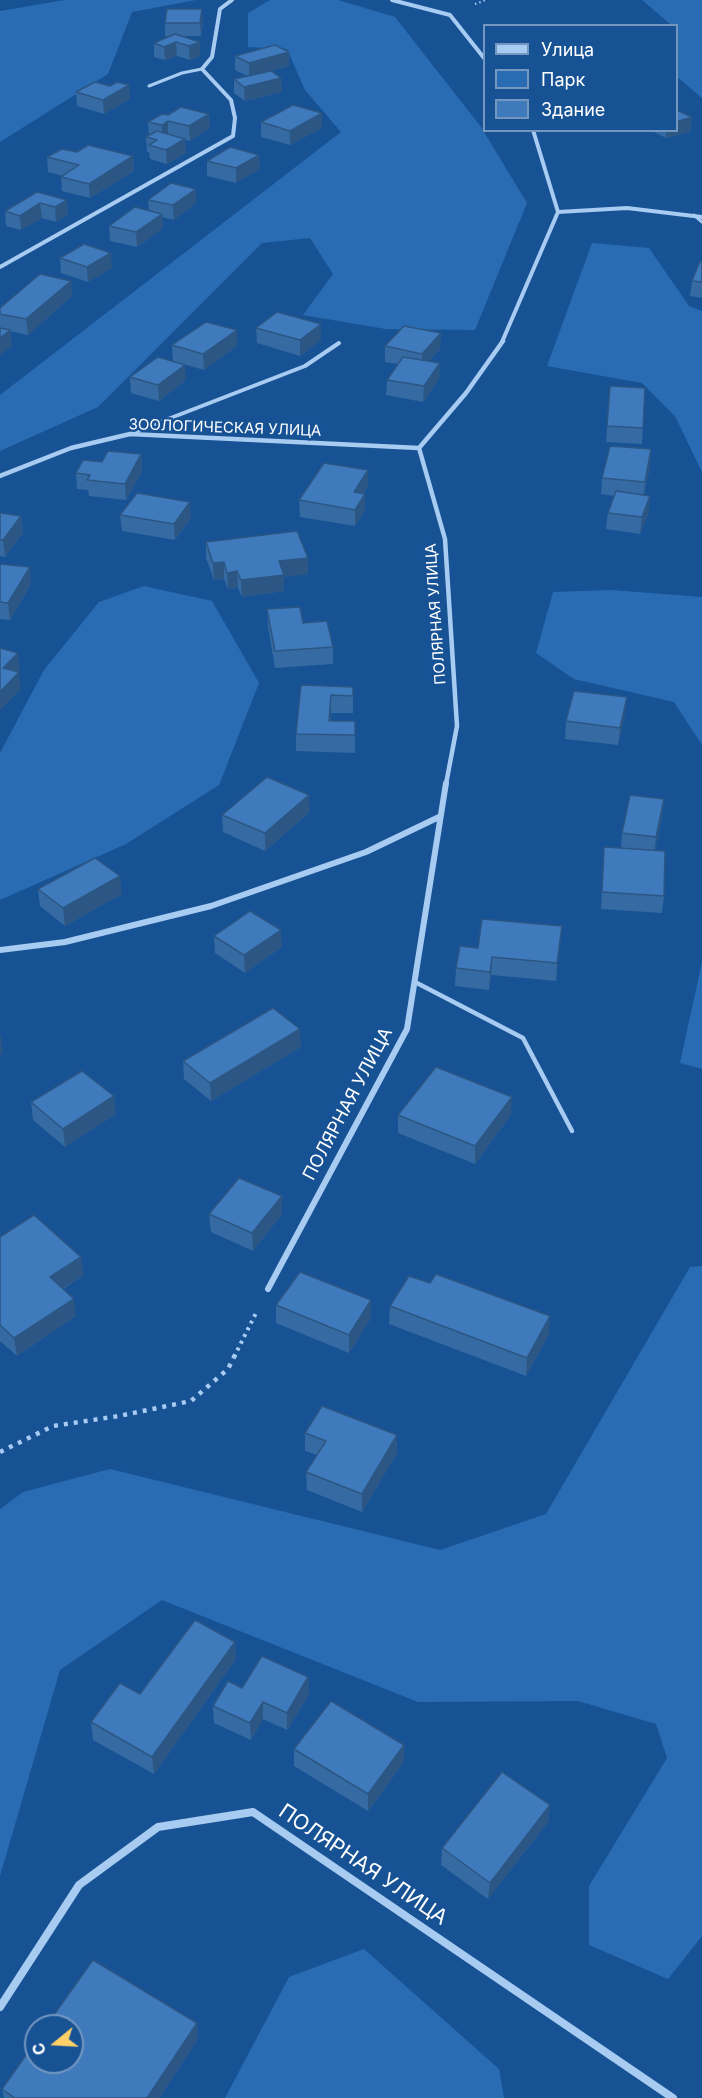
<!DOCTYPE html>
<html>
<head>
<meta charset="utf-8">
<style>
  body { margin:0 }
  #map { position:relative; width:702px; height:2098px; overflow:hidden; background:#175295; font-family:Inter,sans-serif }
  canvas { display:block }
  .legend { position:absolute; left:483px; top:24px; width:195px; height:108px; box-sizing:border-box; background:#175295; border:2px solid #7497bf; margin:0; padding:8px 10px; list-style:none; font-size:18px; color:#fff }
  .legend li { display:flex; align-items:center; gap:12px; height:30px }
  .legend b { width:30px; border:2px solid #7497bf }
  .north { position:absolute; left:24px; top:2014px; width:60px; height:60px; box-sizing:border-box; background:#175295; border:2px solid #7497bf; border-radius:50%; rotate:252deg; font-size:16px; font-weight:700; line-height:24px; text-align:center; color:#fff }
  .north::after { content:''; display:block; margin:auto; width:21px; height:27px; background:#ffcf68; clip-path:polygon(50% 0,100% 100%,50% 72%,0 100%) }
</style>
</head>
<body>
<div id="map">
<canvas width="702" height="2098"></canvas>
<ul class="legend">
<li><b style="height:8px;background:#a8cbf1"></b>Улица</li>
<li><b style="height:16px;background:#2a6cb3"></b>Парк</li>
<li><b style="height:16px;background:#3f7bbc"></b>Здание</li>
</ul>
<div class="north">С</div>
</div>
<script>
const ctx = document.querySelector('canvas').getContext('2d');
ctx.lineJoin = 'round';
function fill(path, color) { ctx.fillStyle = color; ctx.fill(path, 'evenodd'); }
const shape = rows => new Path2D(rows.map(r => 'M' + r).join(''));
function strokePath(path, color, width, dash) { ctx.strokeStyle = color; ctx.lineWidth = width; ctx.lineCap = dash ? 'butt' : 'round'; ctx.setLineDash(dash || []); ctx.stroke(path); }
function write(font, color, halo, rows, align = 'center') {
  ctx.font = font + ' Inter,sans-serif'; ctx.lineWidth = 5; ctx.setLineDash([]); ctx.textBaseline = 'middle'; ctx.strokeStyle = halo; ctx.fillStyle = color; for (const [text, x, y, turn = 0] of rows) {
    ctx.save(); ctx.translate(x, y); ctx.rotate((+turn || 0) * Math.PI / 180); ctx.textAlign = isNaN(turn) ? turn : align; if (halo) ctx.strokeText(text, 0, 0); ctx.fillText(text, 0, 0); ctx.restore();
  }
}
const green = shape([
  [65,0,196,0,132,12,108,74,0,142,0,11],
  [270,0,338,0,395,17,481,127,527,203,475,330,386,329,303,315,333,274,310,238,262,243,98,407,0,451,0,395,341,132,305,90,287,49,248,47,248,13],
  [642,0,702,0,702,98,677,77,676,26,670,25,669,23],
  [592,243,649,248,689,306,702,311,702,472,675,416,642,383,547,366],
  [144,586,212,601,259,683,219,785,126,844,0,900,0,753,44,670,99,602],
  [611,590,702,597,702,745,674,702,574,679,536,653,553,592],
  [702,962,702,1069,680,1063],
  [702,1266,702,1936,668,1979,589,1945,589,1886,667,1758,656,1724,578,1701,418,1702,162,1600,60,1670,0,1876,0,1509,23,1492,110,1469,440,1550,546,1514,690,1267],
  [364,1949,499,2069,504,2098,225,2098,289,1977]
]);
const pathFar2 = shape([
  [475,4,486,0]
]);
const pathFar1 = shape([
  [234,1357,257,1311]
]);
const path = shape([
  [0,1452,53,1426,119,1416,191,1401,228,1369,235,1355]
]);
const serviceFar2 = shape([
  [149,86,182,73,202,69],
  [694,215,702,222]
]);
const serviceFar1 = shape([
  [132,433,305,366,339,343]
]);
const service = shape([
  [415,982,523,1038,572,1131]
]);
const minorFar3 = shape([
  [392,0,450,15,484,58],
  [558,212,627,208,702,217],
  [0,267,233,136,235,118,231,100,202,69,212,57,220,9,232,0],
  [502,342,558,212,533,130]
]);
const minorFar2 = shape([
  [0,476,71,448,130,434,419,448],
  [446,784,457,726,445,539,419,448,466,393,503,341]
]);
const minorFar1 = shape([
  [0,950,65,942,211,906,366,852,439,817],
  [268,1289,407,1029,446,783]
]);
const minor = shape([
  [0,2007,79,1885,158,1827,253,1812,673,2098]
]);
const wall = shape([
  [203,22,201,36,182,36,200,42,200,56,190,60,177,56,165,60,154,57,154,43,170,36,165,36,165,23],
  [235,56,289,66,271,71,281,78,282,92,245,101,234,93,234,79,247,76,235,70],
  [129,85,130,99,104,114,77,106,76,92,110,86],
  [322,113,322,128,290,145,261,137,261,122],
  [209,114,210,128,190,141,185,140,186,153,167,164,150,159,149,152,147,152,146,137,149,136,148,122,168,115],
  [692,117,690,132,666,138,650,130,676,130],
  [77,152,133,156,134,171,90,198,62,191,61,177,63,176,48,172,47,157],
  [259,155,260,169,236,183,207,176,207,161],
  [37,192,67,200,68,215,56,222,42,218,21,230,6,226,5,211],
  [148,200,196,203,174,220,162,217,163,228,137,247,110,241,109,226,149,210],
  [60,258,112,268,88,282,61,273],
  [702,262,702,298,690,296,692,281],
  [71,281,72,296,28,335,10,331,12,346,0,355,0,308],
  [256,328,321,340,300,356,257,343],
  [237,330,237,346,204,370,173,361,172,345],
  [441,333,440,349,429,361,440,363,439,379,423,402,386,395,387,380,398,364,385,362,385,346],
  [130,377,186,380,159,401,131,393],
  [610,386,643,428,642,444,606,442],
  [141,454,142,471,126,500,89,496,88,490,77,489,76,473,102,462],
  [650,466,644,495,649,512,640,534,606,529,608,513,614,496,601,494,602,478],
  [368,470,368,486,363,494,365,510,355,526,300,517,299,500],
  [0,513,21,516,23,533,5,557,0,556],
  [120,515,191,518,175,540,122,531],
  [206,542,308,574,284,577,284,591,242,597,238,588,228,589,224,579,214,580,206,558],
  [0,564,31,584,10,620,0,619],
  [267,609,303,623,333,647,333,664,275,668,268,626],
  [301,685,353,687,353,713,331,713,331,721,355,721,355,753,296,751,296,734],
  [625,714,618,745,565,739,566,721],
  [664,799,662,817,655,850,664,896,662,913,601,909,604,847,621,848,622,833],
  [310,812,265,851,223,832,222,815],
  [38,889,122,894,65,926,40,906],
  [214,936,282,947,245,973,215,953],
  [560,944,556,981,491,975,489,990,455,986,456,968,478,948],
  [301,1047,211,1101,184,1079,183,1061],
  [31,1102,116,1114,65,1147,33,1120],
  [398,1115,511,1115,475,1164,398,1133],
  [282,1196,282,1214,253,1251,211,1232,209,1214],
  [0,1237,84,1275,63,1289,76,1316,17,1356,0,1341],
  [371,1300,371,1318,349,1353,276,1323,276,1305],
  [390,1306,549,1334,526,1376,389,1324],
  [305,1433,397,1453,362,1512,307,1490,306,1472,317,1455,305,1451],
  [235,1642,236,1659,154,1774,93,1740,91,1722],
  [308,1677,309,1695,287,1730,263,1719,251,1740,214,1723,213,1706,242,1688],
  [404,1745,404,1762,368,1811,294,1766,294,1749],
  [550,1805,548,1822,488,1899,441,1865,442,1848],
  [198,2039,159,2098,4,2098,2,2089]
]);
const shadedWall = shape([
  [202,9,203,22,201,36,200,23],
  [176,42,177,56,165,60,164,47],
  [200,42,200,56,190,60,189,46],
  [289,52,289,66,249,77,249,63],
  [281,78,282,92,245,101,244,87],
  [129,85,130,99,104,114,103,100],
  [322,113,322,128,290,145,290,131],
  [209,114,210,128,190,141,189,126],
  [692,117,690,132,666,138,666,130,676,130,676,122],
  [168,121,168,135,162,139,162,125],
  [185,139,186,153,167,164,166,150],
  [259,155,260,169,236,183,236,168],
  [133,156,134,171,90,198,89,184],
  [196,189,196,203,174,220,173,205],
  [67,200,68,215,56,222,55,207],
  [40,203,42,218,21,230,20,216],
  [162,214,163,228,137,247,136,232],
  [111,253,112,268,88,282,87,267],
  [71,281,72,296,28,335,26,319],
  [321,324,321,340,300,356,300,340],
  [10,330,12,346,0,355,0,338],
  [237,330,237,346,204,370,203,354],
  [441,333,440,349,422,369,422,354],
  [440,363,439,379,423,402,424,386],
  [185,365,186,380,159,401,158,385],
  [651,449,650,466,643,498,645,482],
  [141,454,142,471,126,500,125,484],
  [368,470,368,486,354,508,354,492],
  [365,494,365,510,355,526,355,510],
  [650,496,649,512,640,534,642,517],
  [190,502,191,518,175,540,174,524],
  [21,516,23,533,5,557,3,540],
  [308,558,308,574,284,577,284,591,242,597,241,580,279,561],
  [224,562,224,579,214,580,213,563],
  [30,567,31,584,10,620,8,603],
  [237,571,238,588,228,589,227,573],
  [18,653,20,670,5,685,3,668],
  [19,672,21,689,0,711,0,692],
  [331,695,331,713,329,738,329,721],
  [627,697,625,714,618,745,620,728],
  [309,795,310,812,265,851,265,833],
  [664,799,662,817,654,855,656,837],
  [120,876,122,894,65,926,63,908],
  [562,926,560,944,556,981,557,963],
  [281,930,282,947,245,973,244,955],
  [492,957,491,975,489,990,490,972],
  [300,1029,301,1047,211,1101,210,1083],
  [0,1036,1,1036,3,1054,0,1055],
  [114,1096,116,1114,65,1147,63,1129],
  [512,1097,511,1115,475,1164,475,1146],
  [282,1196,282,1214,253,1251,252,1233],
  [81,1257,84,1275,52,1295,50,1277],
  [74,1299,76,1316,17,1356,14,1338],
  [371,1300,371,1318,349,1353,349,1335],
  [550,1316,549,1334,526,1376,527,1358],
  [397,1435,397,1453,362,1512,362,1494],
  [235,1642,236,1659,154,1774,152,1757],
  [308,1677,309,1695,287,1730,287,1713],
  [263,1702,263,1719,251,1740,250,1723],
  [404,1745,404,1762,368,1811,368,1794],
  [550,1805,548,1822,488,1899,490,1883],
  [197,2023,198,2039,159,2098,147,2098]
]);
const building = shape([
  [167,9,202,9,200,23,165,23,167,9],
  [175,34,200,42,189,46,176,42,164,47,154,43,175,34],
  [275,45,289,52,249,63,235,56,275,45],
  [271,71,281,78,244,87,234,79,271,71],
  [95,82,110,86,117,82,129,85,103,100,76,92,95,82],
  [293,105,322,113,290,131,261,122,293,105],
  [181,107,209,114,189,126,168,121,162,125,148,122,162,114,168,115,181,107],
  [676,110,692,117,676,122,676,110],
  [157,131,185,139,166,150,149,145,157,140,146,137,157,131],
  [88,145,133,156,89,184,61,177,79,165,47,157,62,149,77,152,88,145],
  [230,147,259,155,236,168,207,161,230,147],
  [171,183,196,189,173,205,148,200,171,183],
  [37,192,67,200,55,207,40,203,20,216,5,211,37,192],
  [135,207,162,214,136,232,109,226,135,207],
  [84,244,111,253,87,267,60,258,84,244],
  [700,261,702,262,702,282,692,281,700,261],
  [40,274,71,281,26,319,0,314,0,308,40,274],
  [277,312,321,324,300,340,256,328,277,312],
  [206,322,237,330,203,354,172,345,206,322],
  [404,326,441,333,422,354,385,346,404,326],
  [0,328,10,330,0,338,0,328],
  [158,357,185,365,158,385,130,377,158,357],
  [403,357,440,363,424,386,387,380,403,357],
  [610,386,645,388,643,428,607,426,610,386],
  [610,446,651,449,645,482,602,478,610,446],
  [108,451,141,454,125,484,87,480,90,475,76,473,83,460,102,462,108,451],
  [324,463,368,470,354,492,365,494,355,510,299,500,324,463],
  [616,491,650,496,642,517,608,513,616,491],
  [137,493,190,502,174,524,120,515,137,493],
  [0,513,21,516,3,540,0,540,0,513],
  [297,531,308,558,279,561,284,575,241,580,237,571,227,573,224,562,213,563,206,542,297,531],
  [0,564,30,567,8,603,0,602,0,564],
  [300,607,303,623,327,621,333,647,275,651,267,609,300,607],
  [0,648,18,653,3,668,19,672,0,692,0,648],
  [301,685,353,687,353,696,331,695,329,721,355,721,355,735,296,734,301,685],
  [574,691,627,697,620,728,566,721,574,691],
  [267,777,309,795,265,833,222,815,267,777],
  [630,795,664,799,656,837,622,833,630,795],
  [604,847,665,851,664,896,602,892,604,847],
  [95,858,120,876,63,908,38,889,95,858],
  [250,911,281,930,244,955,214,936,250,911],
  [482,919,562,926,557,963,492,957,490,972,456,968,460,946,478,948,482,919],
  [273,1008,300,1029,210,1083,183,1061,273,1008],
  [436,1067,512,1097,475,1146,398,1115,436,1067],
  [82,1071,114,1096,63,1129,31,1102,82,1071],
  [239,1178,282,1196,252,1233,209,1214,239,1178],
  [34,1215,81,1257,50,1277,74,1299,14,1338,0,1325,0,1237,34,1215],
  [300,1272,371,1300,349,1335,276,1305,300,1272],
  [436,1274,550,1316,527,1358,390,1306,409,1276,430,1283,436,1274],
  [322,1406,397,1435,362,1494,306,1472,326,1441,305,1433,322,1406],
  [195,1620,235,1642,152,1757,91,1722,120,1683,140,1694,195,1620],
  [262,1656,308,1677,287,1713,263,1702,250,1723,213,1706,228,1681,242,1688,262,1656],
  [331,1701,404,1745,368,1794,294,1749,331,1701],
  [502,1772,550,1805,490,1883,442,1848,502,1772],
  [93,1960,197,2023,147,2098,15,2098,2,2089,36,2041,36,2062,72,2062,72,2026,46,2026,93,1960]
]);
const farStreetnames = [
  ["ЗООЛОГИЧЕСКАЯ УЛИЦА",225,428,2],
  ["ПОЛЯРНАЯ УЛИЦА",436,614,-94]
];
const streetNames = [
  ["ПОЛЯРНАЯ УЛИЦА",348,1104,-62]
];
const nearStreetnames = [
  ["ПОЛЯРНАЯ УЛИЦА",363,1865,34]
];
fill(green, '#2a6cb3');
strokePath(pathFar2, '#a8cbf1', 2, [1.5, 3]);
strokePath(pathFar1, '#a8cbf1', 4, [3, 4.5]);
strokePath(path, '#a8cbf1', 4.5, [4, 6]);
strokePath(serviceFar2, '#a8cbf1', 3);
strokePath(serviceFar1, '#a8cbf1', 4);
strokePath(service, '#a8cbf1', 4.5);
strokePath(minorFar3, '#a8cbf1', 4);
strokePath(minorFar2, '#a8cbf1', 4.5);
strokePath(minorFar1, '#a8cbf1', 6);
strokePath(minor, '#a8cbf1', 8);
fill(wall, '#366aa2');
fill(shadedWall, '#2c5684');
fill(building, '#3f7bbc');
strokePath(building, '#2c5684', 1.5);
write('15px', '#fff', '#175295', farStreetnames);
write('18px', '#fff', '#175295', streetNames);
write('21px', '#fff', '#175295', nearStreetnames);
</script>
</body>
</html>
